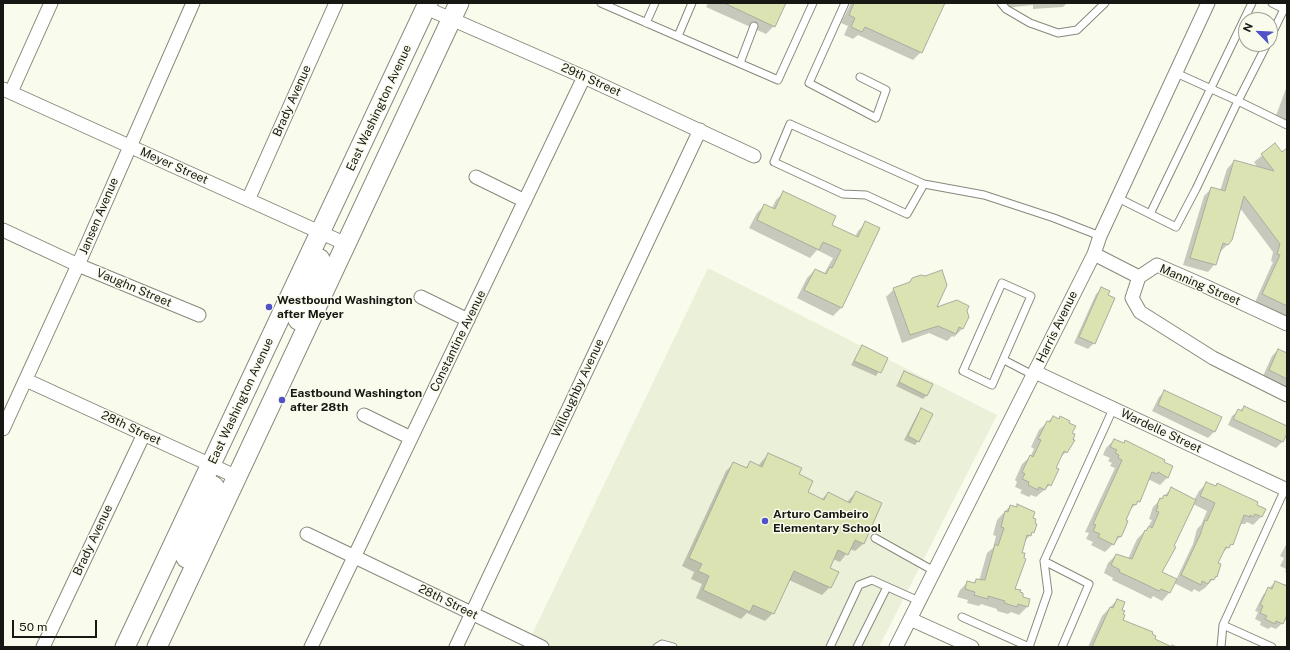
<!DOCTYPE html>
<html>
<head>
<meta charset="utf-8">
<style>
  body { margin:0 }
  #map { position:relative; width:1290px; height:650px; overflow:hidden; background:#f9fced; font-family:"Public Sans",sans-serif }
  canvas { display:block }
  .frame { position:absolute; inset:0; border:4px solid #171813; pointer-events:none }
  .north { position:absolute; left:1238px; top:12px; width:40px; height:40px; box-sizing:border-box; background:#f9fced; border:1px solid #9fa196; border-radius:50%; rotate:294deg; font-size:11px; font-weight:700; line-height:16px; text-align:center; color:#171813 }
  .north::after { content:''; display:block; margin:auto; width:14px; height:18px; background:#5152c8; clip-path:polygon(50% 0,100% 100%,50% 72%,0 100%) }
  .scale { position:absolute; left:12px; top:620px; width:85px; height:18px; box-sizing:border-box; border:2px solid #171813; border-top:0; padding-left:5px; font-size:12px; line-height:14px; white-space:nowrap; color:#171813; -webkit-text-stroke:3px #f9fced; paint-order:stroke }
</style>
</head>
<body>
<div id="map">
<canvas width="1290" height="650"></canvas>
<div class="frame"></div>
<div class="north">N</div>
<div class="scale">50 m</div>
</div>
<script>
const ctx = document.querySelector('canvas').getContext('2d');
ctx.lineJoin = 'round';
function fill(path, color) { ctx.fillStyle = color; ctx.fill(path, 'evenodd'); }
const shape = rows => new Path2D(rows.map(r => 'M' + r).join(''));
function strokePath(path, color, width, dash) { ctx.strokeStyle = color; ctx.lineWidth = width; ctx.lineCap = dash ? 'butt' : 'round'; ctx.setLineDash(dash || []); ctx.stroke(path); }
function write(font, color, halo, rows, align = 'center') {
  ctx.font = font + ' "Public Sans",sans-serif'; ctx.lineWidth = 3; ctx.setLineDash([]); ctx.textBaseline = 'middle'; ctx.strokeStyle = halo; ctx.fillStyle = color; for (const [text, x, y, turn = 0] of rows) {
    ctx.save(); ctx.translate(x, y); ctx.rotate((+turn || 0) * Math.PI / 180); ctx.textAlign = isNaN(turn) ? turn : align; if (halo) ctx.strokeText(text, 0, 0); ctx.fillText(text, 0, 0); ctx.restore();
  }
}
const built = shape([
  [708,268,997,415,879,647,526,647]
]);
const shadow = shape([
  [708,3,785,3,774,26,766,34,706,7],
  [851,3,944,3,921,52,913,60,858,35,853,39,844,35,848,26,841,23],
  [1004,3,1067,3,1063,7,1033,9,1033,5,1005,8],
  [1287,86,1287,126,1274,121],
  [1275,145,1282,153,1287,149,1287,317,1255,302,1273,262,1271,261,1273,252,1240,208,1227,245,1220,252,1215,264,1208,272,1183,265,1204,196,1212,188,1220,191,1227,169,1234,161,1258,168,1254,162],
  [784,192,831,225,855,237,858,231,866,223,878,229,841,308,833,316,797,298,807,278,815,270,824,274,833,258,817,250,810,258,749,228,757,213,765,205,772,208,776,200],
  [912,279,935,309,966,311,968,317,962,329,954,337,952,336,947,341,929,333,902,343,886,297,894,289,907,284],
  [1102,289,1094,343,1088,349,1074,343,1096,294],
  [862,346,887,358,876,376,851,365],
  [1278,350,1287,354,1287,387,1263,376,1272,356],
  [904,372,927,395,923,399,896,386],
  [1165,391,1221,417,1214,432,1208,438,1152,411,1159,397],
  [1245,407,1287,427,1287,431,1282,442,1276,448,1228,425,1232,416],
  [922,409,918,441,915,445,904,440,918,413],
  [1053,417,1068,424,1071,433,1066,452,1059,459,1050,485,1036,497,1031,495,1029,497,1020,493,1022,490,1015,487,1017,482,1015,480,1022,464,1030,457,1034,449,1031,447,1039,430],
  [1114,440,1123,444,1125,442,1163,462,1168,477,1160,485,1150,480,1147,481,1139,501,1128,512,1120,537,1105,552,1091,545,1093,542,1086,539,1089,533,1085,532,1115,468,1110,466,1112,463,1108,461,1110,458,1103,455,1106,448],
  [768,454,798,475,807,493,822,499,828,493,847,502,856,492,881,504,863,544,855,551,850,549,840,562,833,559,828,568,830,587,822,595,789,580,773,613,765,621,747,613,741,619,696,598,702,584,691,579,694,572,682,566,726,471,734,463,745,468,751,463,758,466],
  [1207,483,1265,510,1261,517,1253,525,1247,522,1245,524,1240,524,1232,544,1223,552,1217,563,1219,570,1216,576,1205,588,1199,592,1194,589,1192,592,1174,583,1169,593,1162,601,1153,596,1151,599,1139,593,1112,580,1113,578,1104,573,1108,563,1116,555,1128,559,1137,539,1148,528,1152,520,1149,519,1153,507,1171,489,1194,500,1199,491],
  [1193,504,1207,511,1201,525,1197,529,1193,544,1176,580,1160,572],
  [1010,506,1016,508,1018,506,1032,519,1033,532,1024,542,1014,589,1027,607,1019,615,1011,612,1008,614,997,611,997,609,981,604,979,606,967,603,968,600,957,597,960,590,968,582,973,583,976,580,979,581,987,553,993,548,996,536,993,535,997,520],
  [1287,543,1287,573,1285,572,1286,569,1280,566,1284,558,1280,556],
  [1275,582,1287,585,1287,619,1276,629,1271,627,1268,629,1260,625,1261,622,1255,619,1258,612,1255,611,1263,595],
  [1117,600,1122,621,1153,639,1170,647,1172,644,1178,647,1088,647,1102,616]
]);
const building = shape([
  [724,3,786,3,775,27,724,3],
  [854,3,945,3,922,53,865,27,862,32,851,27,855,18,849,15,854,3],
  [1275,143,1282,152,1287,148,1287,306,1262,294,1280,255,1277,254,1280,244,1244,196,1232,240,1228,245,1223,243,1216,265,1190,258,1211,187,1225,191,1234,160,1274,171,1261,154,1275,143],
  [783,191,836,216,832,225,858,237,865,221,880,228,842,308,804,290,815,269,826,274,830,267,832,268,841,250,823,242,819,250,757,220,764,204,775,209,783,191],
  [942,270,947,285,937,307,957,300,969,306,967,311,969,317,963,329,959,327,956,334,938,326,910,335,893,288,910,282,912,278,921,275,925,276,942,270],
  [1101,287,1110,291,1108,295,1115,298,1095,344,1079,337,1101,287],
  [862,345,888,358,881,373,854,361,862,345],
  [1278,349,1287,353,1287,379,1269,370,1278,349],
  [904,371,933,384,927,396,899,382,904,371],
  [1164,390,1222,417,1215,432,1158,405,1164,390],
  [1244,406,1287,426,1287,434,1283,442,1233,419,1238,409,1242,411,1244,406],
  [921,408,933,414,919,442,908,436,921,408],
  [1053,416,1059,419,1060,416,1070,421,1069,423,1076,426,1072,433,1075,434,1073,440,1075,440,1067,453,1064,451,1056,468,1059,469,1051,486,1048,484,1045,490,1039,487,1038,490,1028,485,1029,482,1022,479,1025,474,1022,472,1030,455,1033,457,1041,440,1038,439,1047,421,1050,422,1053,416],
  [1114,439,1124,443,1125,440,1165,460,1164,462,1173,466,1168,478,1158,472,1157,474,1152,472,1140,502,1138,501,1136,505,1133,504,1126,520,1128,521,1123,533,1121,537,1118,536,1114,545,1098,537,1100,534,1093,531,1096,525,1093,524,1122,460,1118,458,1119,455,1115,453,1117,450,1110,447,1114,439],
  [768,453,802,468,799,474,813,481,808,492,824,500,828,492,850,503,856,491,882,503,864,544,855,540,848,555,838,550,830,568,839,572,831,588,794,571,774,614,753,605,750,612,703,590,709,576,698,571,702,564,689,558,733,462,747,468,750,461,762,467,768,453],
  [1206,482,1216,486,1217,483,1258,502,1257,505,1266,509,1262,517,1255,514,1253,517,1250,515,1250,517,1244,515,1233,545,1231,544,1229,548,1226,547,1218,563,1221,564,1217,577,1216,576,1214,580,1211,579,1208,584,1202,581,1201,585,1181,575,1200,535,1205,520,1207,521,1215,503,1200,496,1206,482],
  [1171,487,1196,500,1177,540,1174,546,1176,547,1162,572,1177,579,1170,593,1161,589,1159,591,1147,585,1119,572,1120,570,1111,565,1116,554,1132,559,1145,530,1146,531,1149,526,1152,528,1159,512,1156,511,1158,506,1157,505,1160,498,1162,499,1164,495,1167,496,1171,487],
  [1017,504,1035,512,1033,518,1036,519,1035,523,1037,524,1034,533,1032,532,1031,536,1027,535,1022,553,1025,553,1024,558,1026,559,1015,589,1021,590,1020,592,1023,593,1023,597,1030,599,1028,607,1018,604,1017,607,1004,603,1005,601,988,596,988,599,974,595,975,592,965,589,967,581,975,583,976,579,985,580,995,544,998,546,1004,528,1001,527,1005,511,1008,512,1010,505,1017,507,1017,504],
  [1275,581,1287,586,1287,615,1283,624,1276,621,1275,624,1265,619,1267,616,1260,613,1263,606,1260,605,1265,594,1268,587,1272,589,1275,581],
  [1117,599,1125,602,1122,610,1125,611,1123,614,1125,615,1123,620,1153,632,1152,634,1156,636,1155,639,1172,647,1092,647,1110,607,1113,608,1117,599]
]);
const lane = shape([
  [601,3,778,80,813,3],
  [845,3,809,83,876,118,886,90,860,77],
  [1001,3,1006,9,1030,23,1058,33,1077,30,1105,3],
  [1272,3,1284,9],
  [646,23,655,3],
  [678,36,692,3],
  [1270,38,1287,3],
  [1267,44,1238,101,1287,125],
  [740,63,754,26],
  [924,184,907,214,866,195,843,194,774,162,790,124,924,184,984,195,1054,218,1100,236],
  [1118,198,1176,227,1196,189,1238,101,1176,73],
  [1150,214,1252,3],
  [1002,283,1031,296,992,385,963,371,1002,283],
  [1004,360,1033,375],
  [875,538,934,571],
  [1044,561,1089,584,1062,647],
  [962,617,1029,647],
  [1223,625,1272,647],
  [657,647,662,644,673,647],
  [830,647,859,585,872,580,919,601],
  [857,647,887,587],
  [1029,647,1048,592,1044,561,1113,409],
  [1221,647,1223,625,1285,489]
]);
const street = shape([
  [426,8,584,77,754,156],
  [3,89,346,244],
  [11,92,51,3],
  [476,177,525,201],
  [248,200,336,3],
  [3,230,78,265,199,315],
  [1094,254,1139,277,1157,265,1205,286,1287,324],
  [1139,277,1132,298,1140,312,1213,358,1287,395],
  [421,297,468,320],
  [1035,372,1287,490],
  [26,380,237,477],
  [364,415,411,438],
  [3,429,78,265,193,3],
  [307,534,542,647],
  [910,619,972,647],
  [43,647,144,434],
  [311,647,584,77],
  [456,647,700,130],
  [896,647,1094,254,1100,236,1208,3]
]);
const secondary = shape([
  [298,320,320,259],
  [186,558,214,486],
  [125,647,428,3],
  [157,647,459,3]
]);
const markers = [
  [269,307,4,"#5152c8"],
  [282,400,4,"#5152c8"],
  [765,521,4,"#5152c8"]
];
const streetNames = [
  ["29th Street",591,80,24],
  ["Brady Avenue",292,101,-66],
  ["East Washington Avenue",379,108,-65],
  ["Meyer Street",174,166,24],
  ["Jansen Avenue",99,216,-67],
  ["Manning Street",1200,285,23],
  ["Vaughn Street",134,288,23],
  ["Harris Avenue",1057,327,-64],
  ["Constantine Avenue",458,341,-64],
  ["Willoughby Avenue",578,388,-65],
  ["East Washington Avenue",241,401,-65],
  ["28th Street",131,428,25],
  ["Wardelle Street",1161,431,25],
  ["Brady Avenue",93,540,-65],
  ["28th Street",448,602,26]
];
const poiNames = [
  ["Westbound Washington",277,300],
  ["after Meyer",277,314],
  ["Eastbound Washington",290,393],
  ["after 28th",290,407],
  ["Arturo Cambeiro",773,514],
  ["Elementary School",773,528]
];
fill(built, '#ebf0d9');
fill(shadow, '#0003');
fill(building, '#dae3b1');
strokePath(building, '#aaac9e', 1);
strokePath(lane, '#86897b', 9);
strokePath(street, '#86897b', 15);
strokePath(secondary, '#86897b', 21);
strokePath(lane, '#fff', 7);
strokePath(street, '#fff', 13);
strokePath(secondary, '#fff', 19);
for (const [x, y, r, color] of markers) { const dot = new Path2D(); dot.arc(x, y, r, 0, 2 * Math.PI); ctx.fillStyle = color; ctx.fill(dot); strokePath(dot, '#f9fced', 1.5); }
write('12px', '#171813', '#f9fced', streetNames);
write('bold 12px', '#171813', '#f9fced', poiNames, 'left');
</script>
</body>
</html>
